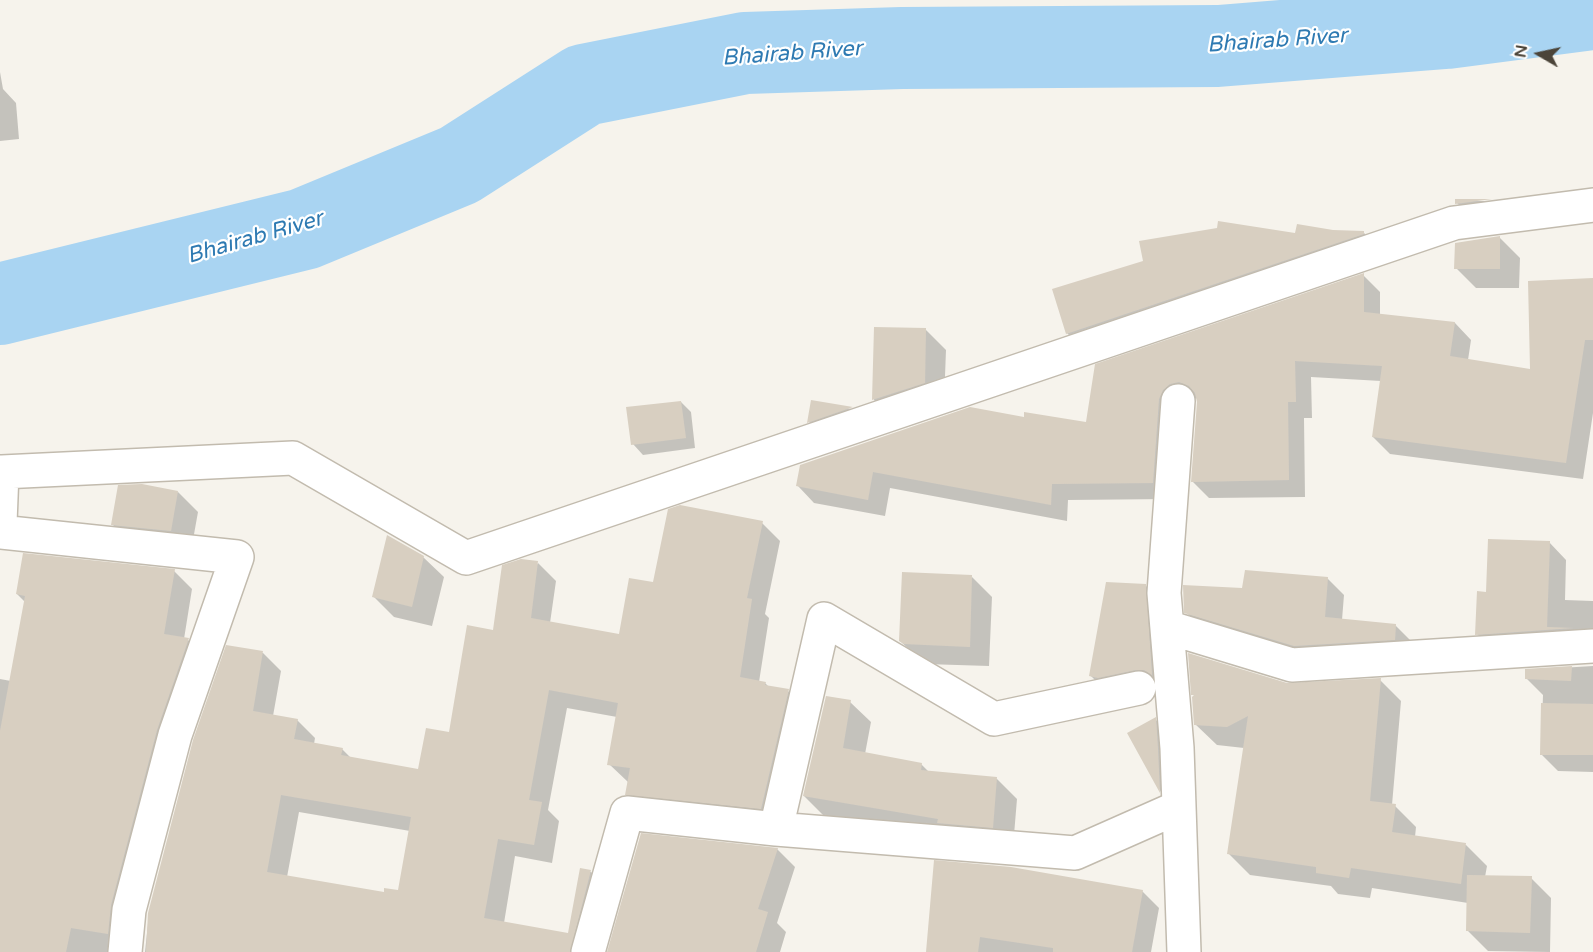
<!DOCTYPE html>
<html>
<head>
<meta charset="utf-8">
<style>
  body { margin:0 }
  #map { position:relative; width:1593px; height:952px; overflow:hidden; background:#f6f3ec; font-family:"Varela Round",sans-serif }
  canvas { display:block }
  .north { position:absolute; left:1509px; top:24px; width:60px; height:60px; -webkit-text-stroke:4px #fff; paint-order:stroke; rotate:279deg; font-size:16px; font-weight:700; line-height:24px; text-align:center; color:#4b4439 }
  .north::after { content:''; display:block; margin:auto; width:21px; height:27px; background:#4b4439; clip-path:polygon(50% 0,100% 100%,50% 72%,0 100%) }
</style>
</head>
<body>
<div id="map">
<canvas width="1593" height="952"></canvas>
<div class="north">N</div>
</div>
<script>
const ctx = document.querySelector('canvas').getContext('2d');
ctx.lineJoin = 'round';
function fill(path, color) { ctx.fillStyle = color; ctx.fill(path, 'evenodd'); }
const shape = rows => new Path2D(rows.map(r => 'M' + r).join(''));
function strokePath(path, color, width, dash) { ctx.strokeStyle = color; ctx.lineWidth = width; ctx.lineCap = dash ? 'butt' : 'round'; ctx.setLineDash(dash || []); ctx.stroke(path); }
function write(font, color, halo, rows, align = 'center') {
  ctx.font = font + ' "Varela Round",sans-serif'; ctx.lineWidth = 4.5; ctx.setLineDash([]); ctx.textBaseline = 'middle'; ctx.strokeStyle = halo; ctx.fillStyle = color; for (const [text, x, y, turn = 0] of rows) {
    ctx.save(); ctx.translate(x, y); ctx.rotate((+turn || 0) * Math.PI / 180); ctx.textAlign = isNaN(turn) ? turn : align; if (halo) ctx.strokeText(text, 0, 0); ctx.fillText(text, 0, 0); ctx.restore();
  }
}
const shadow = shape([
  [0,72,3,89,16,103,19,139,0,141],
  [1457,201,1491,201,1510,219,1477,223,1457,203],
  [1333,232,1363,232,1379,248,1083,350,1067,333,1144,262,1297,235],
  [1500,238,1520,258,1519,288,1476,288,1456,268],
  [1363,275,1380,292,1380,315,1455,323,1471,340,1468,360,1532,371,1593,280,1593,413,1583,479,1390,454,1373,437,1381,381,1311,377,1312,418,1304,418,1305,497,1209,498,1192,481,1198,398,1188,400,1170,499,1068,500,1067,521,890,488,885,516,814,503,798,486,1025,419,1087,424],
  [876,329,926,330,946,350,944,403,894,420,874,400],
  [681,402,691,412,695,448,643,455,633,444],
  [812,402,852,409,871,428,829,442,809,422],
  [178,492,198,512,191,551,132,544,112,524],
  [762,523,780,541,765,614,769,618,759,682,765,683,769,687,788,691,806,709,779,826,644,812,626,794,628,782,609,764,617,717,567,708,548,810,559,821,552,863,515,856,504,923,570,935,581,870,591,872,609,890,591,952,145,952,149,914,227,647,263,653,281,671,273,716,297,720,315,738,314,744,342,749,352,759,420,771,450,734,494,631,538,563,556,581,550,623,621,635,654,584],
  [299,812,410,831,399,892,385,894,287,877],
  [1549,542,1566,560,1565,600,1593,601,1593,645,1494,651,1477,634,1488,593],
  [423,557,444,577,432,626,394,617,374,597],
  [174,571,192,589,184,639,188,640,206,658,126,952,0,952,0,679,11,681,25,602,17,594],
  [972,577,992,597,989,666,925,664,900,641],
  [1327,578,1344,595,1342,620,1395,625,1412,642,1312,662,1203,629,1186,612,1244,590],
  [1145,585,1161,601,1161,685,1107,692,1091,676],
  [1593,666,1593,823,1593,772,1558,771,1541,754,1543,695,1526,678,1526,670],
  [1380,680,1401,701,1392,805,1395,806,1416,827,1415,837,1466,845,1487,866,1485,877,1531,878,1551,898,1550,952,1488,951,1468,931,1468,903,1372,888,1370,898,1338,894,1331,886,1250,875,1229,854,1244,748,1217,745,1195,724,1195,697,1193,694,1287,685],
  [850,702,871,722,865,754,921,764,930,773,997,779,1017,799,1013,847,824,816,804,796],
  [1155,719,1165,729,1169,800,1161,792,1129,734],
  [777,849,795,867,777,923,786,932,780,952,609,952],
  [935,862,1142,891,1159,908,1151,952,927,952]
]);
const river = shape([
  [0,304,304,229,459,165,584,85,745,53,902,48,1218,46,1446,28,1593,9]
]);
const building = shape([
  [1455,199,1492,199,1455,204],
  [1218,221,1295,233,1297,224,1333,230,1364,231,1364,234,1066,334,1052,289,1143,261,1139,241,1217,228],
  [1500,236,1500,269,1454,269,1455,243],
  [1364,273,1364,312,1455,322,1450,356,1530,369,1528,281,1593,278,1593,340,1585,340,1566,463,1372,437,1382,366,1295,361,1296,402,1288,402,1289,480,1191,482,1197,402,1195,393,1189,386,1179,382,1170,384,1163,390,1159,399,1153,483,1052,484,1051,505,873,472,868,500,796,486,800,465,970,407,1024,417,1024,412,1086,422,1095,364],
  [874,327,926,328,925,383,872,400],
  [811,400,853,407,807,423],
  [681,401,686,438,631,445,626,407],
  [142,484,178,491,171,531,111,525,118,485],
  [680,505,763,521,747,598,752,599,740,677,766,682,765,685,789,689,761,809,625,795,630,768,607,765,618,703,549,690,529,800,542,802,534,845,498,839,484,918,568,933,580,868,591,870,570,952,146,952,148,913,193,740,226,645,263,651,253,711,298,719,294,739,343,748,341,755,418,769,426,728,449,732,467,625,493,630,502,565,521,559,538,561,531,618,619,634,629,578,653,582,668,509],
  [281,795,411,817,398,890,384,888,384,892,267,872],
  [387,535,424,556,412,607,372,597],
  [1488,539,1550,541,1547,627,1573,628,1475,635,1477,591,1486,592],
  [23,553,175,569,164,634,189,638,157,730,111,905,108,934,71,928,66,952,0,952,0,731,25,596,16,594],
  [1245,570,1328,577,1325,617,1396,624,1395,640,1294,646,1184,613,1183,585,1242,588],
  [902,572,972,575,970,647,904,644,899,641],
  [1106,582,1146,584,1152,675,1144,670,1136,670,1098,678,1089,676],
  [1188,653,1287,683,1381,678,1370,801,1396,804,1392,832,1466,843,1461,884,1351,868,1349,878,1316,873,1316,867,1227,854,1248,716,1227,727,1194,725,1192,697,1194,695,1191,695],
  [1572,666,1571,681,1525,679,1525,669],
  [826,696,851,700,843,748,922,763,921,770,997,777,993,828,937,823,938,819,803,796],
  [1541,703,1593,704,1593,755,1540,755],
  [1156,717,1158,749,1160,793,1127,733],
  [641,833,778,848,758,909,768,912,756,952,607,952],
  [934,860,1011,867,1143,890,1132,952,1053,952,1053,948,980,937,978,952,926,952],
  [1467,875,1532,876,1530,933,1466,931]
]);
const street = shape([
  [1178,401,1164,593,1177,748,1184,952],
  [0,523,2,472,293,458,466,558,1454,223,1593,205],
  [0,532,237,557,175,735,129,910,125,952],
  [1167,627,1292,665,1593,646],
  [776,829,1075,853,1179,807],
  [588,952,627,813,776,829,824,619,994,719,1139,688]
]);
const waterNames = [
  ["Bhairab River",1277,41,-4],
  ["Bhairab River",792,54,-4],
  ["Bhairab River",255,238,-16]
];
fill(shadow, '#0003');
strokePath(river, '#a9d4f2', 82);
fill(building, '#d8cfc1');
strokePath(street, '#c2bbae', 36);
strokePath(street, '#fff', 33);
write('italic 22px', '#2e7ab2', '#fff', waterNames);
</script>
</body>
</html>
